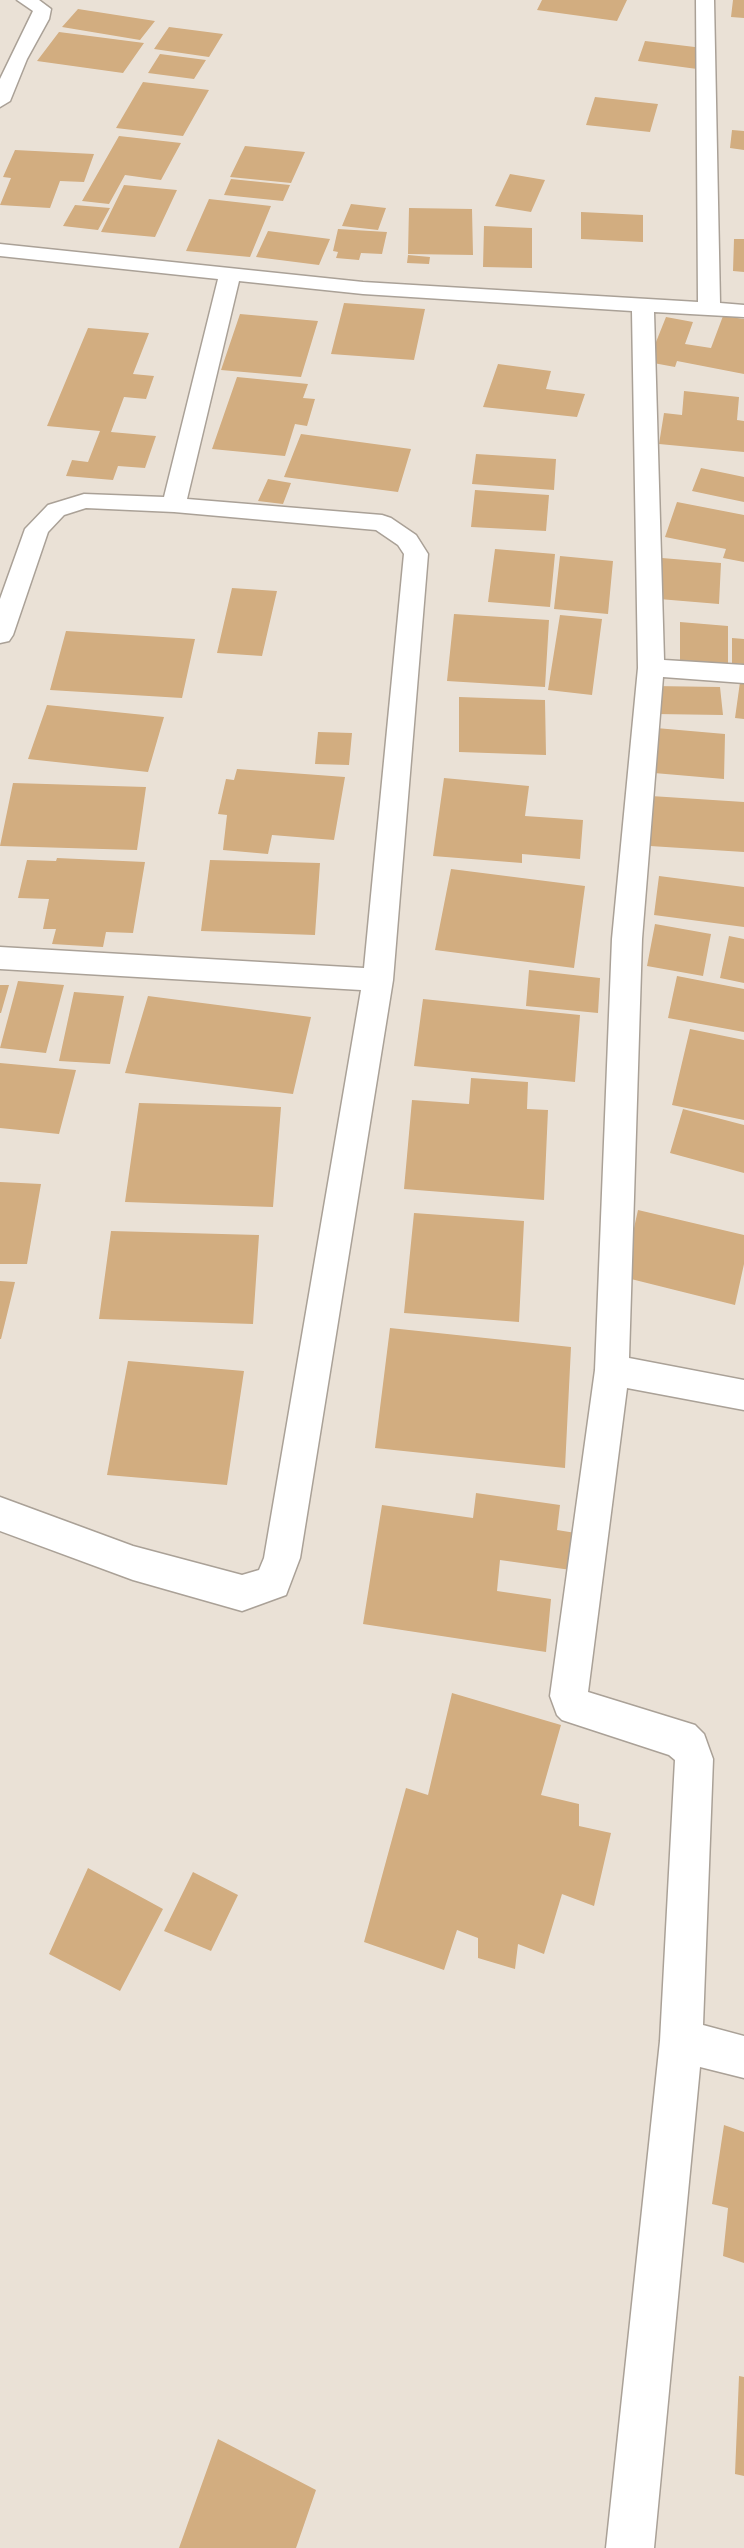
<!DOCTYPE html>
<html>
<head>
<meta charset="utf-8">
<style>
  body { margin:0 }
  canvas { display:block; background:#eae1d6 }
</style>
</head>
<body>
<canvas width="744" height="2548"></canvas>
<script>
const ctx = document.querySelector('canvas').getContext('2d');
ctx.lineJoin = 'round';
function fill(path, color) { ctx.fillStyle = color; ctx.fill(path, 'evenodd'); }
const shape = rows => new Path2D(rows.map(r => 'M' + r).join(''));
function strokePath(path, color, width, dash) { ctx.strokeStyle = color; ctx.lineWidth = width; ctx.lineCap = dash ? 'butt' : 'round'; ctx.setLineDash(dash || []); ctx.stroke(path); }
const building = shape([
  [542,0,627,0,617,21,537,10],
  [733,0,744,0,744,18,731,17],
  [78,9,155,21,140,40,62,27],
  [169,27,223,34,209,57,154,49],
  [59,32,144,43,123,73,37,61],
  [645,41,703,48,697,69,638,61],
  [160,54,206,60,194,79,148,73],
  [143,82,209,90,183,136,116,128],
  [595,97,658,104,650,132,586,125],
  [732,130,744,131,744,150,730,148],
  [119,136,181,143,161,180,125,175,109,204,82,201],
  [245,146,305,152,291,183,230,177],
  [15,150,94,154,84,182,60,181,50,208,0,205,11,178,3,177],
  [510,174,545,180,531,212,495,206],
  [231,179,290,185,283,201,224,195],
  [124,185,177,190,155,237,101,232],
  [209,199,271,206,250,257,186,251],
  [351,204,386,208,378,230,342,226],
  [75,205,110,208,98,230,63,226],
  [409,208,472,209,473,255,408,254],
  [581,212,643,215,643,242,581,239],
  [484,226,532,228,532,268,483,267],
  [338,229,387,232,382,254,361,253,359,260,336,258,338,252,333,251],
  [268,231,330,239,319,265,256,257],
  [734,239,744,239,744,272,733,271],
  [408,255,430,257,429,264,407,263],
  [344,303,425,309,414,360,331,354],
  [240,314,318,321,301,377,221,370],
  [723,316,744,319,744,374,677,361,675,367,648,362,666,317,693,322,685,344,711,348],
  [88,328,149,333,133,374,154,376,146,399,124,397,111,432,156,436,145,468,118,466,113,480,66,476,72,460,88,462,100,431,47,426],
  [498,364,551,371,546,389,585,394,577,417,483,407],
  [237,377,308,384,303,398,315,399,307,426,295,424,285,456,212,449],
  [684,391,739,397,737,420,744,421,744,452,659,444,664,413,682,415],
  [301,434,411,449,398,492,284,477],
  [476,454,556,459,554,490,472,484],
  [701,468,744,477,744,502,692,491],
  [268,479,291,483,283,504,258,501],
  [475,490,549,495,546,531,471,527],
  [677,502,744,515,744,562,723,558,726,549,665,537],
  [495,549,555,554,550,607,488,602],
  [560,556,613,561,608,614,554,609],
  [662,558,721,563,719,604,659,599],
  [232,588,277,591,262,656,217,653],
  [454,614,549,620,545,687,447,681],
  [560,615,602,619,592,695,548,690],
  [680,622,728,626,728,666,680,663],
  [66,631,195,639,182,698,50,690],
  [732,638,744,639,744,664,732,663],
  [740,682,744,682,744,719,735,718],
  [653,686,720,687,723,715,656,714],
  [459,697,545,700,546,755,459,752],
  [47,705,164,717,148,772,28,759],
  [656,728,725,734,724,779,654,773],
  [318,732,352,733,349,765,315,764],
  [237,769,345,777,334,840,272,835,268,854,223,850,227,815,218,814,226,779,234,780],
  [444,778,529,786,525,816,583,820,580,859,522,854,522,863,433,856],
  [13,783,146,787,137,850,0,846],
  [651,796,744,802,744,852,650,846],
  [57,858,145,862,133,933,106,932,103,947,52,944,56,929,43,929,49,899,18,898,27,860,56,861],
  [210,860,320,863,315,935,201,931],
  [451,869,585,886,574,968,435,950],
  [659,876,744,887,744,927,654,915],
  [655,924,711,934,703,976,647,966],
  [729,936,744,939,744,983,720,978],
  [529,970,600,978,598,1013,526,1006],
  [677,976,744,989,744,1032,668,1018],
  [18,981,64,985,46,1053,0,1048],
  [0,985,9,985,1,1013,0,1013],
  [74,992,124,996,110,1064,59,1061],
  [148,996,311,1017,293,1094,125,1073],
  [423,999,580,1015,575,1082,414,1066],
  [690,1029,744,1040,744,1120,672,1105],
  [0,1063,76,1070,59,1134,0,1128],
  [471,1078,528,1082,527,1109,548,1110,544,1200,404,1189,412,1100,469,1104],
  [139,1103,281,1107,273,1207,125,1202],
  [683,1109,744,1125,744,1173,670,1153],
  [0,1182,41,1184,27,1264,0,1264],
  [638,1210,744,1235,744,1264,735,1305,623,1277],
  [414,1213,524,1221,519,1322,404,1313],
  [111,1231,259,1235,253,1324,99,1319],
  [0,1281,15,1282,1,1339,0,1339],
  [390,1328,571,1347,565,1468,375,1448],
  [128,1361,244,1371,227,1485,107,1475],
  [476,1493,560,1505,557,1530,582,1534,578,1571,500,1560,497,1591,551,1599,546,1652,363,1624,382,1505,473,1518],
  [452,1693,561,1725,541,1795,579,1804,579,1826,611,1833,594,1906,562,1894,544,1954,518,1944,515,1969,478,1958,478,1938,457,1930,444,1970,364,1942,406,1788,428,1795],
  [88,1868,163,1909,120,1991,49,1954],
  [193,1872,238,1895,211,1951,164,1931],
  [724,2125,744,2132,744,2263,723,2256,728,2208,712,2204],
  [739,2376,744,2377,744,2476,735,2474],
  [218,2439,316,2490,296,2548,179,2548]
]);
const minor = shape([
  [17,0,39,0,51,9,49,19,27,59,10,101,0,107,0,79,33,11,17,0],
  [696,0,714,0,720,303,744,305,744,317,654,312,664,660,744,665,744,683,663,677,642,939,629,1358,744,1380,744,1410,627,1388,588,1692,695,1725,704,1734,709,1748,713,1759,703,2025,744,2036,744,2078,700,2067,654,2548,606,2548,660,2041,675,1760,669,1755,562,1720,557,1715,550,1696,595,1370,612,939,638,668,632,311,363,294,239,281,187,499,382,515,391,518,416,535,428,554,393,980,300,1558,286,1595,242,1611,133,1580,0,1531,0,1497,133,1546,242,1575,259,1570,264,1558,361,990,0,969,0,947,364,968,404,554,398,545,376,530,174,512,86,508,64,515,48,532,13,635,9,641,0,643,0,599,25,529,48,505,84,494,164,497,218,279,0,256,0,244,363,282,698,302,696,0]
]);
fill(building, '#d2ad80');
strokePath(minor, '#aaa197', 3);
fill(minor, '#fff');
</script>
</body>
</html>
